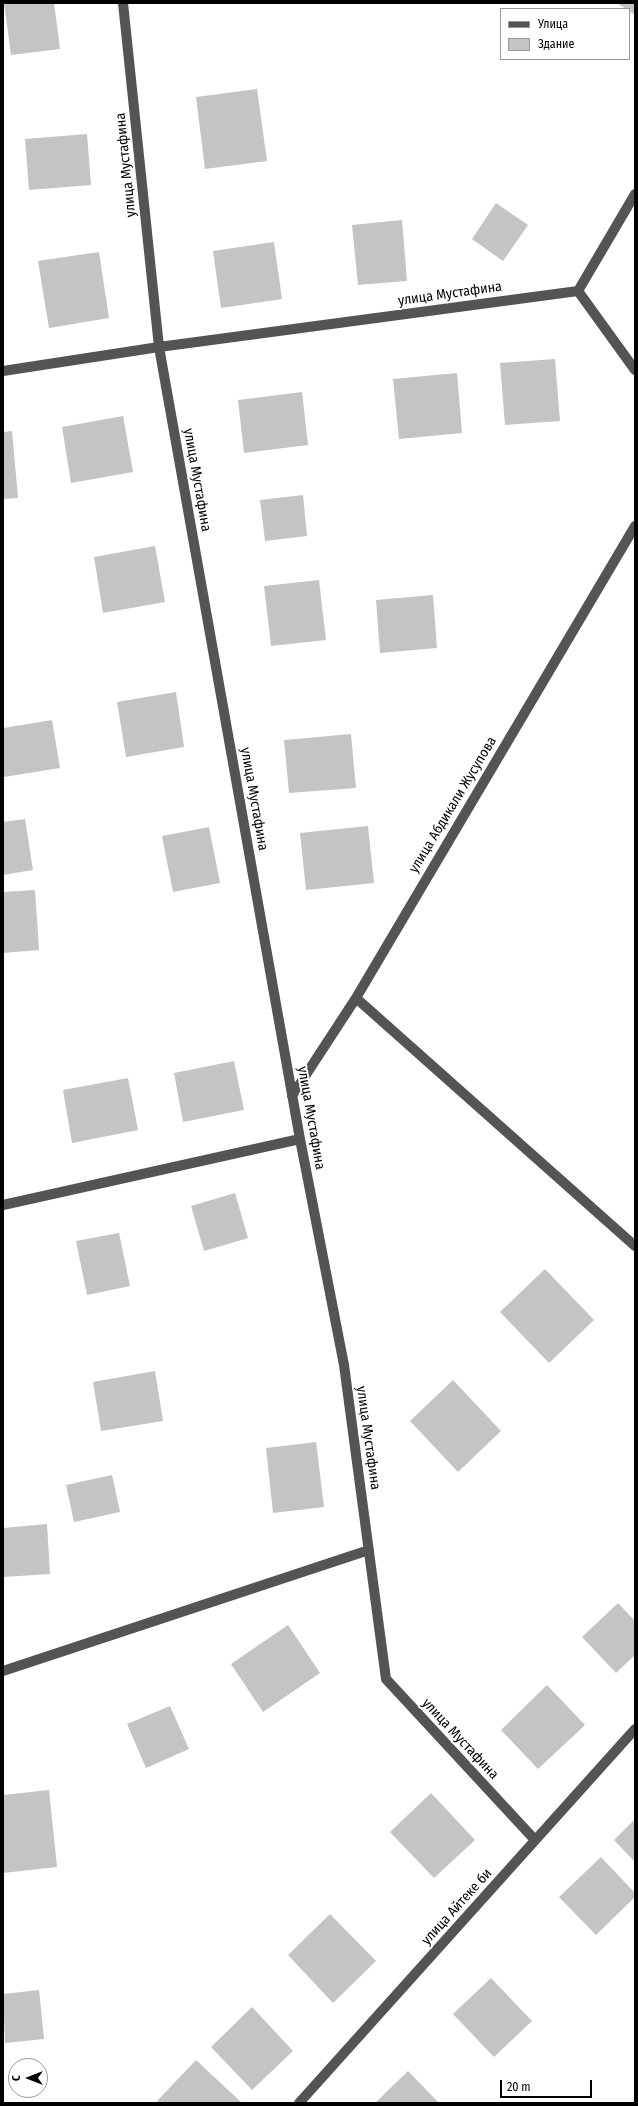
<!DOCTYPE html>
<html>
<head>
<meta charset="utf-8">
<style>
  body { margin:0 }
  #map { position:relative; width:638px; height:2106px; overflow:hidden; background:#fff; font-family:"Fira Sans Condensed",sans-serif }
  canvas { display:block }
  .frame { position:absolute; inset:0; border:4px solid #000; pointer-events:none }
  .legend { position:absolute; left:500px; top:8px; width:130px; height:52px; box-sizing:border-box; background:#fff; border:1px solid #999; margin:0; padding:5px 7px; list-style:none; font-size:12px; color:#000 }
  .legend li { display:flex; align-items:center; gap:8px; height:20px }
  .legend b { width:20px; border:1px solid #999 }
  .north { position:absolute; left:8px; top:2058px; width:40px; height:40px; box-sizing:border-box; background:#fff; border:1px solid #999; border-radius:50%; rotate:270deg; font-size:11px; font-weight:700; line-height:16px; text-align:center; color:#000 }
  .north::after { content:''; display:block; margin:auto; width:14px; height:18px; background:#000; clip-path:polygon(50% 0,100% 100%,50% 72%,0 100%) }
  .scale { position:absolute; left:500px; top:2080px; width:92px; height:18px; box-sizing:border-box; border:2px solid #000; border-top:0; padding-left:5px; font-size:12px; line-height:14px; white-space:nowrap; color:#000; -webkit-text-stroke:3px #fff; paint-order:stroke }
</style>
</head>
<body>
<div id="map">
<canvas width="638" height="2106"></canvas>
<div class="frame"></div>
<ul class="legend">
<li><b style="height:5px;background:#545454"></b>Улица</li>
<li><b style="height:11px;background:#c4c4c4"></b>Здание</li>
</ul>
<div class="north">С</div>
<div class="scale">20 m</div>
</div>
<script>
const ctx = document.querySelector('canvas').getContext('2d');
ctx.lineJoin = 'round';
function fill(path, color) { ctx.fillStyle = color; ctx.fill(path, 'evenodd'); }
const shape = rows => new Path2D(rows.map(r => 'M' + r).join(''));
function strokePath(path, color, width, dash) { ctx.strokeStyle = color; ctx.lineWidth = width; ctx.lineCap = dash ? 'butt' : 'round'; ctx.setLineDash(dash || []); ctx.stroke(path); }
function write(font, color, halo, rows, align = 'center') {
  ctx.font = font + ' "Fira Sans Condensed",sans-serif'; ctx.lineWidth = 4; ctx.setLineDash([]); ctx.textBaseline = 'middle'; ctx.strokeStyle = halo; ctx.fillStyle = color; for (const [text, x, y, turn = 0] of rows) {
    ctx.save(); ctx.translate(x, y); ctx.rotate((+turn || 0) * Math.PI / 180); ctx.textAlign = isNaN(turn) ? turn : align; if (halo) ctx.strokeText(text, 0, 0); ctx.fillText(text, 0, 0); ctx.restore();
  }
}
const building = shape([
  [4,3,54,3,60,49,11,55],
  [617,3,635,3,635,15,629,11,629,9,626,9],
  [257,89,267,161,205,169,196,97],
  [87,134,91,185,29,190,25,139],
  [496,203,528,225,503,261,472,239],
  [402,220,407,281,358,285,352,225],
  [274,242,282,299,221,308,213,251],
  [99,252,109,318,49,328,38,261],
  [555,359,560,421,505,425,500,363],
  [457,373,462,433,399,439,393,379],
  [302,392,308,445,244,453,238,400],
  [123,416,133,472,71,483,62,427],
  [12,431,18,498,3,499,3,432],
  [303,495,307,536,265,541,260,500],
  [155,546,165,602,103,613,94,557],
  [319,580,326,640,271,646,264,586],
  [433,595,437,648,380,653,376,600],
  [176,692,184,747,126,757,117,702],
  [52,720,60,768,4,777,3,728],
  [351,734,356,788,289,793,284,740],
  [25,819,33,870,3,875,3,822],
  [368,826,374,883,306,890,300,833],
  [209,827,220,883,173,892,162,836],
  [35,890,39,950,3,953,3,892],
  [234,1061,244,1110,183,1122,174,1073],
  [128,1078,138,1130,72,1143,63,1090],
  [235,1193,248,1238,204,1251,191,1206],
  [119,1233,130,1286,87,1295,76,1241],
  [545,1269,594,1320,549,1363,500,1312],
  [155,1371,163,1421,101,1431,93,1382],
  [453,1380,501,1431,458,1472,410,1421],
  [316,1442,324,1507,273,1513,266,1448],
  [112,1475,120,1512,74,1522,66,1485],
  [47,1524,50,1574,3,1577,3,1528],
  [618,1603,635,1621,635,1655,616,1673,582,1637],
  [288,1625,320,1673,263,1712,231,1664],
  [547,1685,585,1725,538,1769,501,1730],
  [170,1706,189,1749,146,1768,127,1724],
  [49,1790,57,1867,3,1873,3,1795],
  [431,1793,475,1840,434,1878,390,1832],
  [635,1819,635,1862,614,1840],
  [601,1857,635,1893,635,1897,596,1935,559,1897],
  [330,1914,376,1961,333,2003,288,1955],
  [491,1978,532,2021,494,2057,453,2014],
  [39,1990,44,2039,5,2043,3,1994],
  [252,2007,293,2051,252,2090,211,2047],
  [196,2060,242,2103,159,2103,157,2101],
  [408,2071,439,2103,375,2103]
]);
const minor = shape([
  [123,3,159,347,300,1139,344,1365,386,1679,535,1840],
  [578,291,635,194],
  [578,291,635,370],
  [3,371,159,347,578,291],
  [356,998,635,1246],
  [292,1096,356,998,635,526],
  [3,1205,300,1139],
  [3,1671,369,1550],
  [299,2103,635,1729]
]);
const streetNames = [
  ["улица Мустафина",126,165,-96],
  ["улица Мустафина",450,294,-8],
  ["улица Мустафина",197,480,80],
  ["улица Мустафина",254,799,80],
  ["улица Абдикали Жусупова",453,805,-59],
  ["улица Мустафина",311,1118,80],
  ["улица Мустафина",368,1438,82],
  ["улица Мустафина",460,1739,47],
  ["улица Айтеке би",457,1907,-48]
];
fill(building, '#c4c4c4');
strokePath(minor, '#545454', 10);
write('14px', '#000', '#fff', streetNames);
</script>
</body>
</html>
